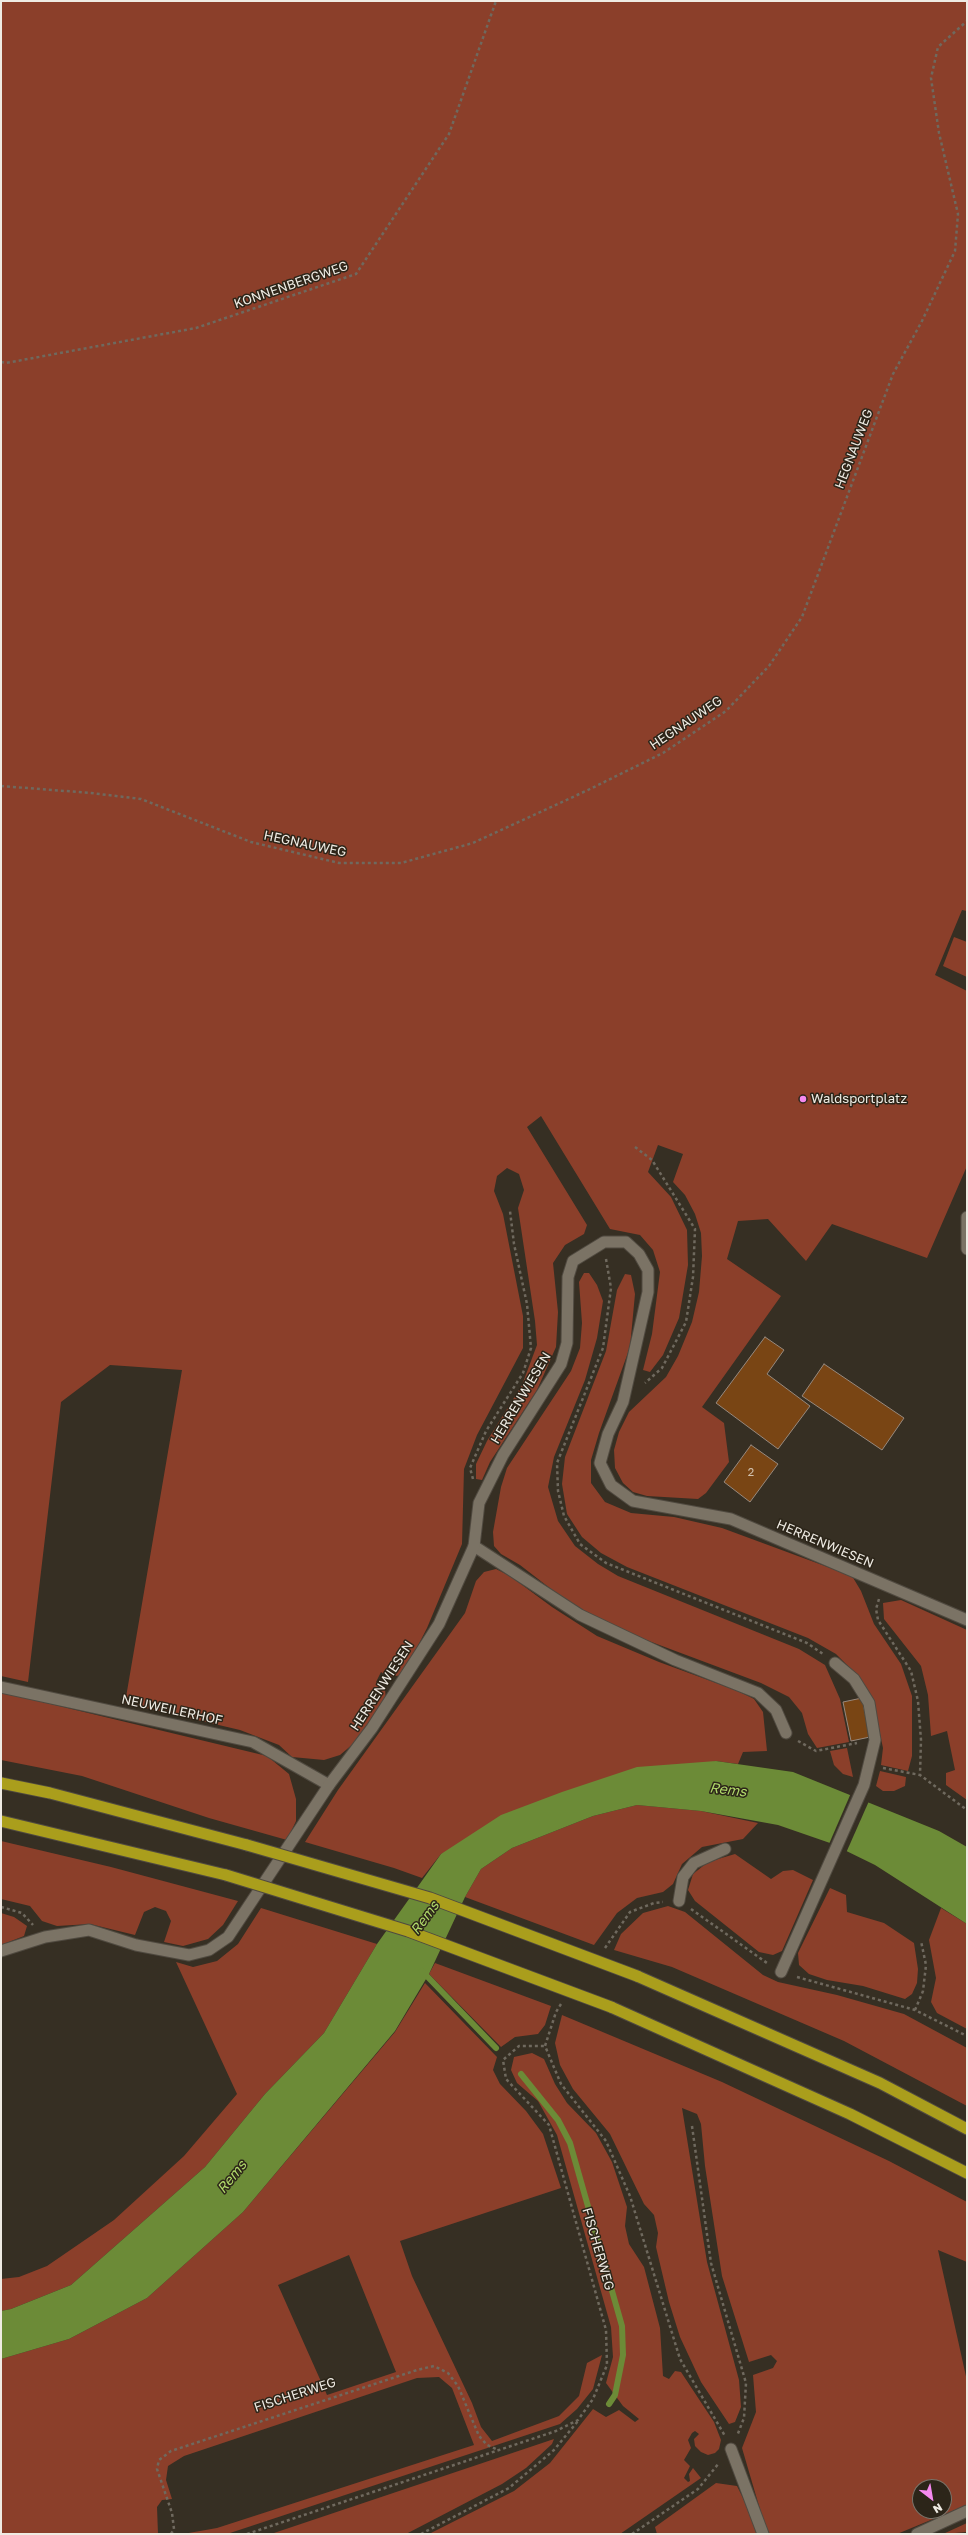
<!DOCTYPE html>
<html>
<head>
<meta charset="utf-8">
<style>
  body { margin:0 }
  #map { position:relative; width:968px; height:2535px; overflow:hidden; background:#362f23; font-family:"Golos Text",sans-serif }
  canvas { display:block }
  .frame { position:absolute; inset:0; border:2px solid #efebe3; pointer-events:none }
  .north { position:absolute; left:912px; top:2479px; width:40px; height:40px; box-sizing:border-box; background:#2c2519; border:1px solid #7a746a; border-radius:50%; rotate:149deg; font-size:11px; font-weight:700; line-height:16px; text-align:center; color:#efebe3 }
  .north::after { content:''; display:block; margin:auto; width:14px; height:18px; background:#f589ef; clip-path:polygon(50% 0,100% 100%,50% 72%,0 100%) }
</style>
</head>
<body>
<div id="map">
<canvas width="968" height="2535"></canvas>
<div class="frame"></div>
<div class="north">N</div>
</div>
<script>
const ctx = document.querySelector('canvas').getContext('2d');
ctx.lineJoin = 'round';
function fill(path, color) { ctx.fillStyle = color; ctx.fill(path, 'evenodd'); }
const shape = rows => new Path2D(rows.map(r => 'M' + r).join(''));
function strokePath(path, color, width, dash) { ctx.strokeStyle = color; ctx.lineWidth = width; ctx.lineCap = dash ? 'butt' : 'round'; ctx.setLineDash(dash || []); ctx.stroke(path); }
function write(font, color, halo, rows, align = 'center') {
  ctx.font = font + ' "Golos Text",sans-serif'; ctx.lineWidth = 3; ctx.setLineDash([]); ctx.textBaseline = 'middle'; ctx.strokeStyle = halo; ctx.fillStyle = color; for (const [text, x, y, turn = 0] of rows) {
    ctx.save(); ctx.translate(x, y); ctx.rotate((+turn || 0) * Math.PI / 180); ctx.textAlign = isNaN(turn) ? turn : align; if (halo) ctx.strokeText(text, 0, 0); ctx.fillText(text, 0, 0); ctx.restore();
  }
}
const green = shape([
  [1,1,967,1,967,911,962,910,935,975,967,991,967,1166,927,1258,832,1224,806,1261,768,1219,738,1221,727,1259,781,1296,702,1407,724,1423,729,1462,706,1493,698,1499,647,1496,633,1492,623,1483,615,1468,614,1450,619,1432,629,1412,666,1377,678,1356,692,1322,699,1292,702,1256,701,1233,695,1214,685,1195,673,1182,683,1154,658,1145,648,1172,671,1197,687,1230,688,1265,679,1318,663,1355,650,1372,643,1370,652,1334,660,1272,653,1250,640,1235,610,1229,541,1116,527,1127,587,1225,584,1234,565,1245,553,1263,558,1312,556,1347,537,1390,490,1462,482,1480,476,1479,476,1464,487,1441,522,1385,537,1345,535,1321,518,1208,524,1190,519,1174,507,1168,497,1176,494,1191,503,1214,523,1316,523,1348,477,1435,464,1469,462,1544,427,1628,403,1675,388,1677,381,1672,376,1682,385,1689,386,1701,353,1744,340,1755,324,1760,292,1757,279,1745,240,1730,125,1703,182,1370,110,1365,61,1402,28,1682,1,1676],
  [954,937,967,942,967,977,943,966],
  [584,1273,589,1273,597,1285,603,1301,597,1338,585,1380,554,1457,548,1487,558,1521,575,1546,598,1564,618,1576,799,1649,825,1665,840,1699,849,1742,817,1748,808,1734,802,1713,789,1697,761,1683,622,1631,573,1606,520,1565,501,1554,494,1546,493,1532,501,1487,507,1468,571,1371,580,1348,582,1323,579,1282],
  [625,1274,631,1275,635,1294,630,1347,599,1433,591,1460,591,1483,605,1502,631,1513,674,1517,722,1528,852,1576,861,1591,874,1624,901,1664,912,1696,912,1756,908,1771,881,1765,883,1748,873,1701,855,1673,836,1654,808,1638,627,1567,601,1553,582,1537,567,1514,562,1484,565,1457,606,1351,617,1290],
  [496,1569,510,1576,552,1607,597,1636,659,1662,738,1691,754,1699,763,1712,767,1751,743,1752,738,1764,716,1761,441,1854,422,1878,394,1868,305,1842,338,1790,465,1613,476,1581,484,1572],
  [901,1600,967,1630,967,1800,946,1785,946,1773,955,1770,947,1731,931,1736,928,1695,921,1666,884,1619,883,1603],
  [1,1692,267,1756,289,1774,296,1799,296,1821,287,1840,209,1818,82,1776,1,1760],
  [847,1748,853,1777,843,1774,834,1765,830,1751],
  [880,1771,906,1777,905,1786,894,1791,883,1791,876,1786],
  [637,1805,701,1811,758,1823,743,1839,702,1847,682,1864,673,1884,663,1892,637,1898,617,1913,594,1945,465,1897,481,1869,512,1848,593,1816],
  [1,1841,111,1867,238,1901,223,1925,208,1939,183,1946,164,1942,171,1921,166,1911,155,1907,144,1912,135,1935,90,1924,57,1926,42,1921,30,1906,1,1899],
  [735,1854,771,1879,783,1871,793,1870,813,1880,782,1951,773,1955,759,1952,695,1901,688,1890,693,1874,708,1862],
  [830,1888,846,1895,847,1912,884,1923,914,1943,918,1969,917,1983,912,1994,905,1999,863,1986,827,1980,809,1974,799,1965,798,1953],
  [668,1906,685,1912,763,1975,778,1982,837,1995,904,2014,967,2048,967,2106,844,2041,672,1967,614,1950,621,1934,643,1913],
  [261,1908,377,1944,324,2033,265,2094,205,2167,71,2285,11,2309,1,2311,1,2279,19,2277,47,2266,114,2220,184,2156,237,2094,176,1962,193,1967,217,1961,238,1944],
  [941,1908,967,1924,967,2029,937,2013,931,2002,936,1978,929,1940],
  [1,1913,14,1917,27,1926,24,1936,1,1945],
  [435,1963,551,2006,545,2025,538,2034,515,2037,501,2047,429,1974],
  [425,1983,497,2057,493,2070,500,2084,526,2111,543,2134,561,2188,400,2241,412,2276,472,2403,481,2427,492,2441,559,2416,579,2396,587,2363,602,2355,593,2389,577,2409,560,2424,227,2534,183,2534,217,2528,474,2445,452,2388,439,2377,417,2378,184,2456,168,2466,166,2480,172,2499,162,2500,157,2507,158,2534,1,2534,1,2359,69,2339,147,2298,243,2212,395,2032],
  [349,2255,396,2372,327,2395,278,2285],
  [562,2015,722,2082,889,2161,967,2202,967,2262,938,2250,967,2381,967,2505,897,2534,657,2534,655,2527,716,2483,737,2486,749,2510,764,2523,742,2448,756,2412,753,2375,773,2368,777,2361,771,2355,749,2362,722,2276,705,2166,701,2124,697,2114,682,2108,707,2262,739,2380,741,2407,735,2422,729,2424,701,2382,680,2337,669,2302,656,2247,658,2233,654,2215,644,2204,610,2134,573,2089,560,2065,555,2043],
  [920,2487,944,2487,944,2511,920,2511],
  [532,2053,544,2059,555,2084,567,2103,596,2133,612,2162,627,2207,625,2226,629,2244,644,2267,660,2328,663,2376,669,2379,675,2371,681,2372,714,2422,721,2440,719,2449,715,2453,708,2455,701,2452,695,2446,694,2439,699,2434,695,2431,692,2433,688,2440,691,2448,684,2460,690,2466,684,2478,688,2482,690,2481,689,2474,693,2468,701,2478,620,2534,429,2534,514,2491,550,2463,593,2409,606,2417,619,2410,635,2422,639,2419,623,2406,606,2383,613,2357,611,2327,557,2135,538,2101,517,2083,511,2070,514,2057],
  [554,2439,552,2444,526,2468,502,2484,406,2534,271,2534],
  [967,2523,967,2532,943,2534]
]);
const water = shape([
  [716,1761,793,1772,939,1831,967,1847,967,1924,875,1865,830,1843,778,1825,701,1811,637,1805,593,1816,512,1848,481,1869,465,1897,429,1974,395,2031,243,2212,147,2298,69,2339,1,2359,1,2311,11,2309,71,2285,205,2167,265,2094,324,2033,377,1944,441,1854,501,1815,562,1792,637,1767]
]);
const pier = shape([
  [851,1793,869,1801,846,1853,829,1844]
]);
const stream = shape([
  [422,1971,496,2048],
  [521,2074,558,2120,570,2143,622,2326,623,2355,615,2395,609,2404]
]);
const building = shape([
  [765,1337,784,1350,767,1374,810,1406,778,1449,716,1403,765,1337],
  [824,1364,904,1418,882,1450,802,1396,824,1364],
  [751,1445,778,1464,750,1502,724,1482,751,1445],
  [862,1698,870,1737,851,1741,843,1702,862,1698]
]);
const path = shape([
  [1,362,6,363,196,328,356,274,449,134,496,1],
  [1,786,91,793,141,799,251,842,339,863,401,863,473,843,588,790,663,753,726,711,769,666,802,617,893,374,922,321,955,251,958,214,939,133,931,78,938,47,967,21],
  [635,1147,652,1160,695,1229,693,1277,686,1322,662,1368,645,1383],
  [606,1259,611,1288,603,1348,557,1463,558,1491,564,1516,580,1544,606,1563,807,1643,823,1654],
  [473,1479,470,1468,486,1431,523,1373,531,1348,527,1304,514,1244,510,1211],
  [879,1599,876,1609,878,1620,911,1671,918,1701,921,1740,920,1775,967,1810],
  [798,1741,816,1751,857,1743],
  [883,1768,920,1775],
  [1,1907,22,1913,33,1925],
  [691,1909,767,1963],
  [605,1948,630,1912,654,1903,663,1902],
  [797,1977,915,2010,967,2036],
  [561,2004,556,2012,545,2046,561,2084,606,2141,630,2196,680,2359,725,2436],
  [915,2010,923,1991,926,1965,921,1941],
  [692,2126,711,2263,746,2383,744,2418,737,2436],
  [171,2534,174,2529,172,2513,157,2469,159,2460,171,2451,417,2370,434,2366,448,2373,458,2386,479,2436,487,2445,498,2450],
  [247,2534,556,2431,578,2420,593,2399,607,2365,606,2330,549,2125,506,2079,503,2060,519,2046,545,2046],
  [421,2534,509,2488,554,2450,578,2421],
  [632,2534,698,2489,719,2463]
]);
const service = shape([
  [967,1217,967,1249],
  [474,1546,580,1615,675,1660,758,1693,776,1710,786,1733],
  [1,1687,253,1742,329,1785],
  [679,1901,683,1877,694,1863,725,1849],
  [781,1972,864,1785,875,1740,869,1703,854,1679,835,1663]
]);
const minor = shape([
  [1,1951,45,1937,89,1930,136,1945,189,1955,209,1950,228,1937,329,1785,372,1728,439,1624,474,1546,479,1503,503,1455,561,1364,567,1343,568,1277,573,1261,604,1242,626,1242,639,1254,648,1270,648,1292,623,1402,608,1434,600,1463,611,1485,633,1501,731,1519,967,1620],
  [731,2449,763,2534],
  [917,2534,967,2511]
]);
const trunk = shape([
  [1,1783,50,1793,247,1845],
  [1,1821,226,1875],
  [637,1976,880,2083,967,2129],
  [611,2007,850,2114,967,2173]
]);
const trunkBridge = shape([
  [247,1845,430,1898,637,1976],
  [226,1875,408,1931,611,2007]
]);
const markers = [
  [803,1099,4,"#f589ef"]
];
const numberNames = [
  ["2",751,1473]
];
const streetNames = [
  ["KONNENBERGWEG",291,285,-19],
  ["HEGNAUWEG",854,449,-69],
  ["HEGNAUWEG",686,723,-34],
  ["HEGNAUWEG",305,844,12],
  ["HERRENWIESEN",521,1398,-59],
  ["HERRENWIESEN",825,1544,23],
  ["HERRENWIESEN",382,1686,-57],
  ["NEUWEILERHOF",172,1710,12],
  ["FISCHERWEG",598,2249,74],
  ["FISCHERWEG",295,2395,-18]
];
const poiNames = [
  ["Waldsportplatz",811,1099]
];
const waterNames = [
  ["Rems",728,1790,7],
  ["Rems",425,1918,-54],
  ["Rems",232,2177,-51]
];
fill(green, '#8b3f2a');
fill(water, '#6c8b37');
fill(pier, '#362f23');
strokePath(stream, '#6c8b37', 6);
fill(building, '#794514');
strokePath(building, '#97897e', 1);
strokePath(service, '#504a40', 13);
strokePath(minor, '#504a40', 13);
strokePath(trunk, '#504a40', 13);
strokePath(path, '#6f695e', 2.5, [3, 3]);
strokePath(service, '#7b7365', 11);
strokePath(minor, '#7b7365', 11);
strokePath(trunk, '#aa9e1c', 11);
strokePath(trunkBridge, '#504a40', 13, []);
strokePath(trunkBridge, '#aa9e1c', 11);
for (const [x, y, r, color] of markers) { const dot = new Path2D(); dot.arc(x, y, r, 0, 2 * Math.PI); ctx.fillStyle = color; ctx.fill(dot); strokePath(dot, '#2c2519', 1.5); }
write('11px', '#d2c2af', null, numberNames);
write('13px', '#efebe3', '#2c2519', streetNames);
write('13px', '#efebe3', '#2c2519', poiNames, 'left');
write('italic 14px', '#b0d96a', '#2c2519', waterNames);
</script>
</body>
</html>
